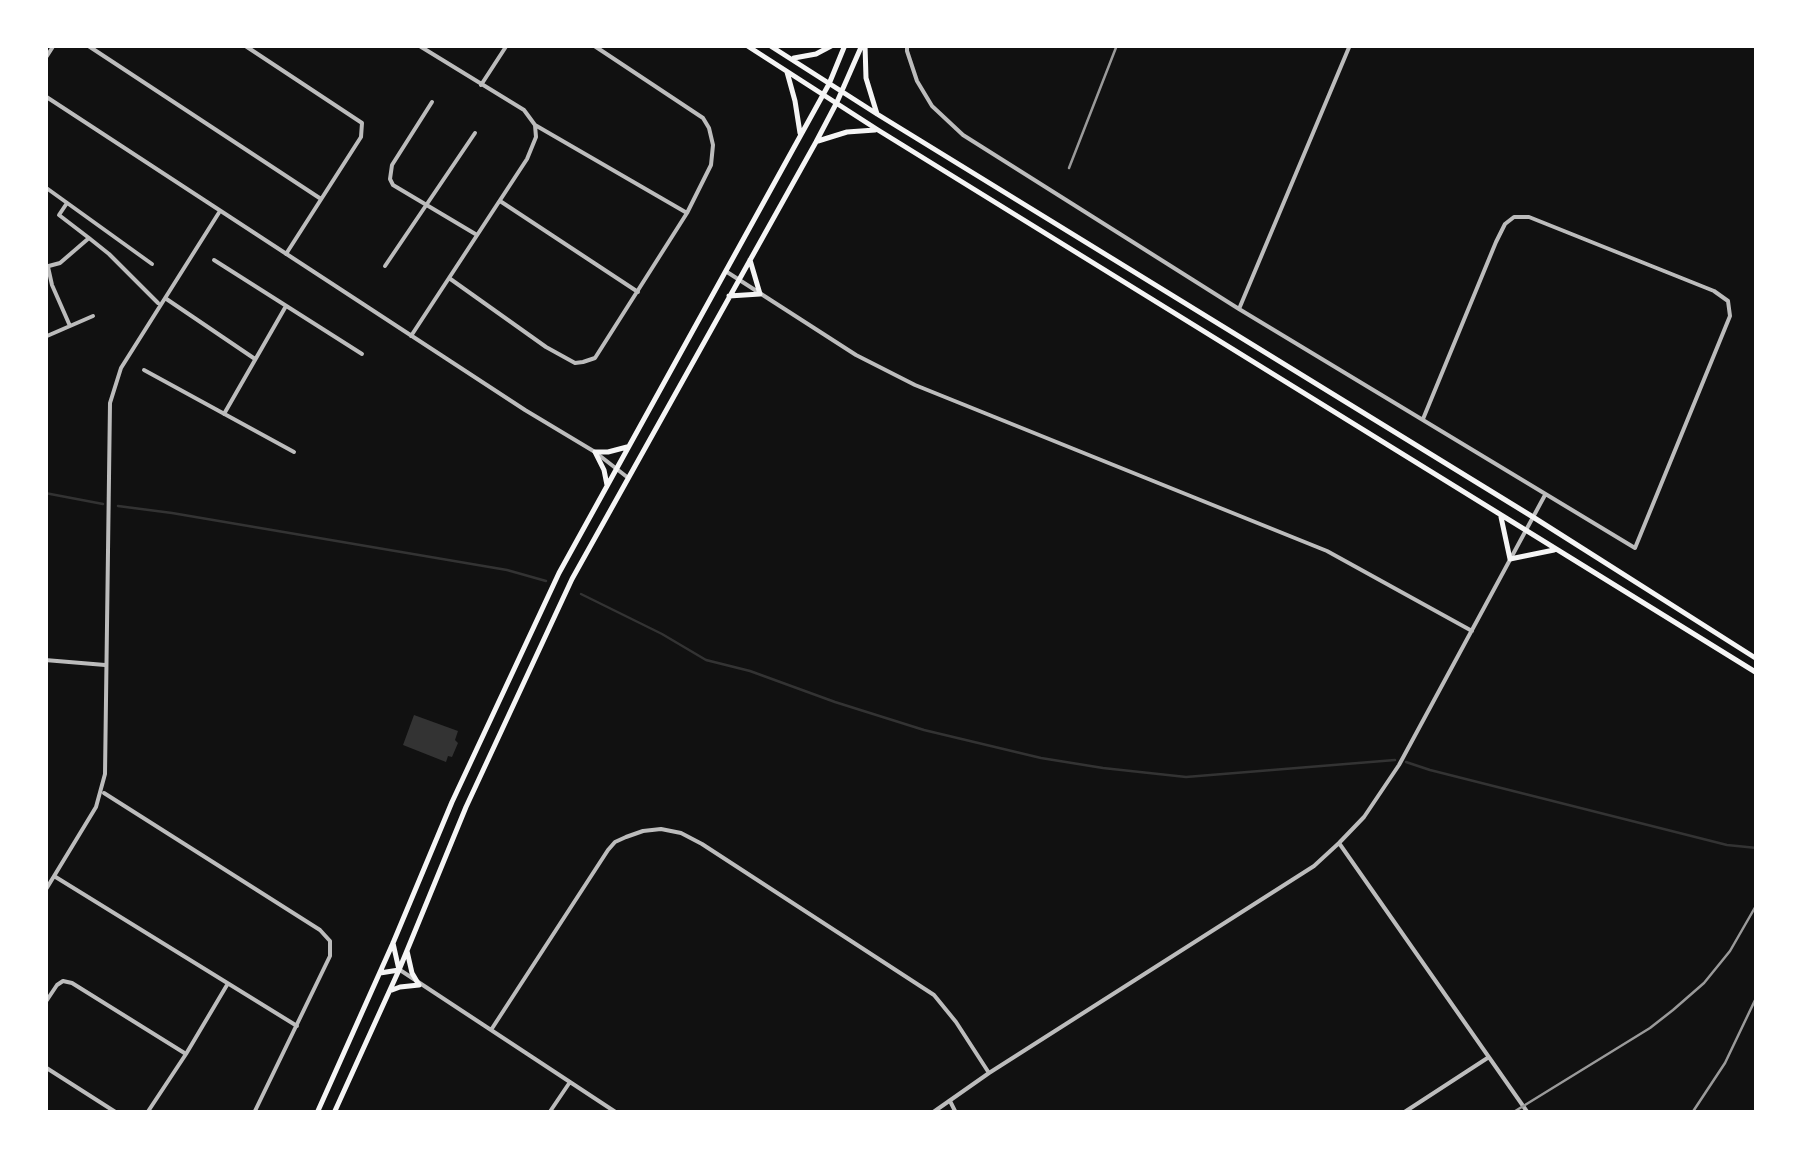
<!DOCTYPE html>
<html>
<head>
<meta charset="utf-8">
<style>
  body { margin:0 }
  #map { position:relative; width:1802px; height:1158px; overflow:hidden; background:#111; font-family:"Golos Text",sans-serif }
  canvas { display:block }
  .frame { position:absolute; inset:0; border:48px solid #fff; pointer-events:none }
</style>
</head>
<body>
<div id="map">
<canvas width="1802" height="1158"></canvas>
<div class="frame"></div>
</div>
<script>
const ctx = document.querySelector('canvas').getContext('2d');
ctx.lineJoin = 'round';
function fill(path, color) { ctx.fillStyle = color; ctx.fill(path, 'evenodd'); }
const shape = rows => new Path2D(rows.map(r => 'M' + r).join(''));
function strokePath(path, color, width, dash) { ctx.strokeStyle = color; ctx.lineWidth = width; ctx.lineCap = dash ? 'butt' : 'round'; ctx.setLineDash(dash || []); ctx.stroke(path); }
const water = shape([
  [414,715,458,731,455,740,458,743,452,757,448,756,446,762,403,745]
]);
const stream = shape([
  [45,493,103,504],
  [118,506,172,513,507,570,546,581],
  [581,594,662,634,706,660,750,671,835,702,924,730,1041,758,1103,768,1186,777,1395,760],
  [1406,762,1430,770,1727,845,1757,848]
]);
const minor = shape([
  [87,45,321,199],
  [244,45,362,123,361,137,286,254],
  [907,45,907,51,917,81,932,106,963,135,1239,309,1635,548,1730,316,1728,301,1714,291,1529,217,1514,217,1505,224,1496,242,1423,419],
  [45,59,54,45],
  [481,85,507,45],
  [45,96,525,410,595,452,627,477],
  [432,102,392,165,390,179,393,185,477,235],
  [535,125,687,213],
  [45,187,152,264],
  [500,201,638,292],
  [89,238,109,254,158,303],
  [214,260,362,354],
  [385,266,475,133],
  [45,267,60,263,89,238,59,215,67,203],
  [48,267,52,285,70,326],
  [727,272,856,355,915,385,1327,551,1472,631],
  [449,278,546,347,575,363,583,362,595,358,687,213,711,165,713,145,709,128,703,118,593,45],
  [165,298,255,359],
  [1239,309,1350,45],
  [47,336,93,316],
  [411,336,527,159,536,137,535,125,524,110,418,45],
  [144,370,294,452],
  [224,414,286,306],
  [45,660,105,665],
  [104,793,320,930,330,941,330,956,254,1113],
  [1339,843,1528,1113],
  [54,876,297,1026],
  [45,891,96,807,105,774,110,403,121,368,220,211],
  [400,970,617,1113],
  [45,1003,57,985,63,981,72,983,186,1054],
  [491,1030,608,850,615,842,626,837,643,831,661,829,681,833,702,844,934,995,956,1022,989,1073],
  [45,1067,117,1113],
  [950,1101,956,1113],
  [147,1113,186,1054,227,985],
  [549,1113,570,1082],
  [932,1113,989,1073,1314,866,1339,843,1364,817,1399,765,1545,495],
  [1403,1113,1489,1057]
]);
const primary = shape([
  [746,45,878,130,1757,673],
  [769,45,877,114,1533,517,1757,659],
  [865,45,866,78,877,114],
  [794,58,816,54,833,45],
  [787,72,795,101,800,133],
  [818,141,847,132,875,130],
  [729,296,760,294,750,260],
  [607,485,604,470,595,452,608,452,627,447],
  [1501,517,1510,559,1554,550],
  [380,973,399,970,393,943],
  [392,990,400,987,419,985,412,973,407,951],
  [317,1113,393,943,452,802,559,573,829,84,845,45],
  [334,1113,399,970,466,807,572,579,816,142,837,102,862,45]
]);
const rail = shape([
  [1069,168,1117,45],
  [1512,1113,1650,1028,1673,1010,1704,983,1730,951,1757,904],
  [1692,1113,1725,1063,1757,996]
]);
fill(water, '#333');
strokePath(stream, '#333', 2.5);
strokePath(minor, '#bcbcbc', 4);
strokePath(primary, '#f5f5f5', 5);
strokePath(rail, '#9a9a9a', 2.5);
</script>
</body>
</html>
